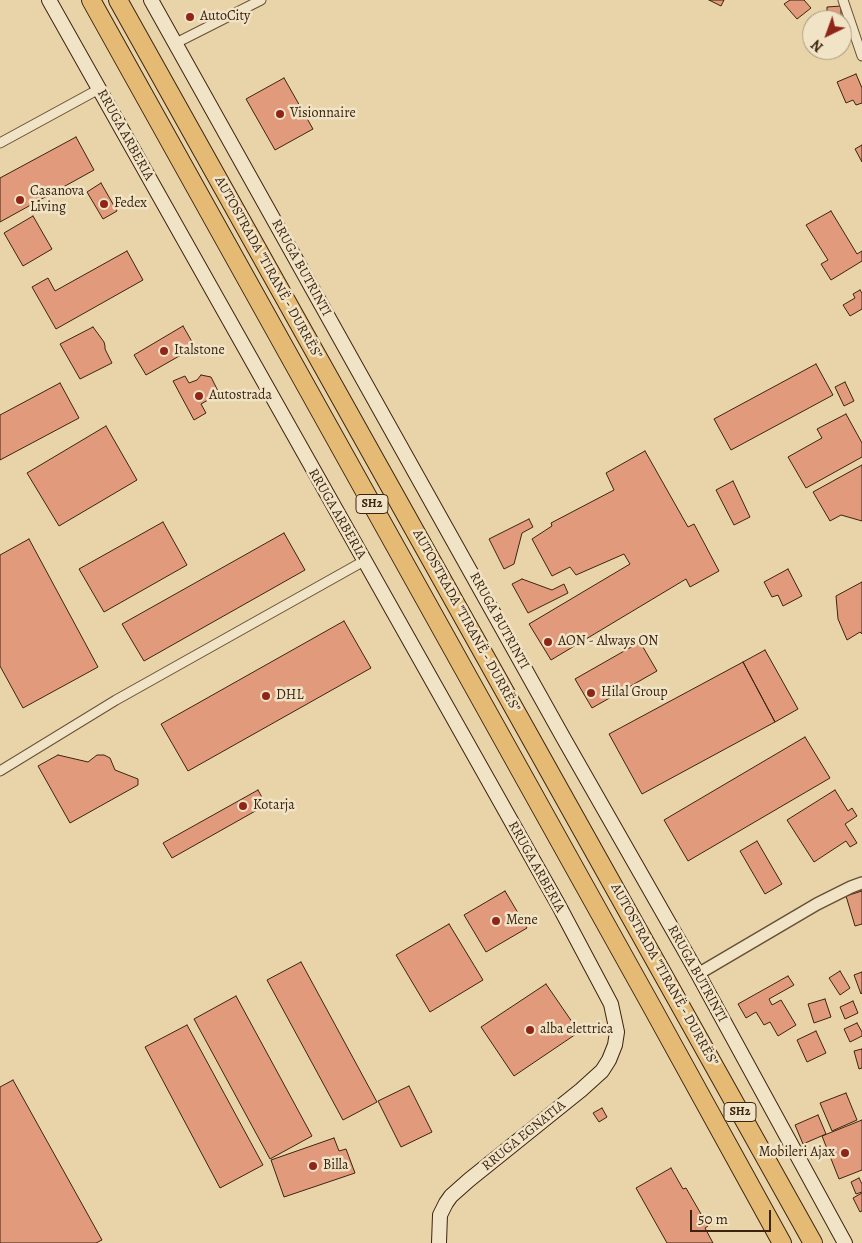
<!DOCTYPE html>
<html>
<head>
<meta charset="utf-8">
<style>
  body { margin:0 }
  #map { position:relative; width:862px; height:1243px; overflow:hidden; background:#e8d4a8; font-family:Alegreya,serif }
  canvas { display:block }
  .north { position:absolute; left:802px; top:10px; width:50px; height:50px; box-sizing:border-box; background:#f0e3c6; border:1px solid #a8977d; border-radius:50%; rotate:222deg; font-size:14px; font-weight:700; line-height:20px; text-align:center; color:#3d2410 }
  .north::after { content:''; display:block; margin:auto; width:18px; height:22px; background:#8f2418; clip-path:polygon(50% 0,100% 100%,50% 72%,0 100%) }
  .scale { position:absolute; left:690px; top:1210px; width:81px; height:22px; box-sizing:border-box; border:2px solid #3d2410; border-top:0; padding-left:6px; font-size:15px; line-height:18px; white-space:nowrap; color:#3d2410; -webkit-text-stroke:4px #f0e3c6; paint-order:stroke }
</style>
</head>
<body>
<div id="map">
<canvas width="862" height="1243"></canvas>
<div class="north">N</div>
<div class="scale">50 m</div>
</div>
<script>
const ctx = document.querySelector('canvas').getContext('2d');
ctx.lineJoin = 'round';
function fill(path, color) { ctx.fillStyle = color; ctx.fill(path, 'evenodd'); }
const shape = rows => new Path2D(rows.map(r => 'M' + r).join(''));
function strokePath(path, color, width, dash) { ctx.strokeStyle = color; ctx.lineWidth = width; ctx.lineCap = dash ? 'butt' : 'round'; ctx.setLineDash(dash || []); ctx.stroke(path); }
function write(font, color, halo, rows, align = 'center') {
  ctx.font = font + ' Alegreya,serif'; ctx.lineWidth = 5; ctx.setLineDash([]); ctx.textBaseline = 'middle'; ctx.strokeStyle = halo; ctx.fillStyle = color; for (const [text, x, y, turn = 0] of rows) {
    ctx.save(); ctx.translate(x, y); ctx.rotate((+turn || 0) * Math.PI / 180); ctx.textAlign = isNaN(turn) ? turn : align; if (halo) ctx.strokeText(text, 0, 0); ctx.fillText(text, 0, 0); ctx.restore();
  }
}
const building = shape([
  [709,0,724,0,721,6,709,0],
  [790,0,804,0,811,8,797,19,784,4,790,0],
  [841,6,841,19,827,19,827,7,841,6],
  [856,74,862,88,862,103,856,105,853,100,846,103,837,82,856,74],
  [284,78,313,129,275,150,246,99,284,78],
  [76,137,94,170,0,222,0,178,76,137],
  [862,145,862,162,855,149,862,145],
  [101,183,117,211,103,219,87,192,101,183],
  [831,211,857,254,862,251,862,261,831,280,821,264,828,260,806,225,831,211],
  [33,216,52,249,23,266,4,233,33,216],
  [127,251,143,280,56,329,32,287,48,278,55,291,127,251],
  [860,290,862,293,862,309,850,316,843,305,855,298,853,294,860,290],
  [183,326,195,347,146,375,134,355,183,326],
  [93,327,104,342,105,346,105,349,112,363,80,379,60,344,93,327],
  [816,364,833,395,731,450,714,419,816,364],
  [201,375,211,377,219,393,216,400,208,400,201,404,206,413,194,420,173,381,185,376,189,383,197,380,201,375],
  [845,382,854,401,844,406,835,387,845,382],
  [60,383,79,418,0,460,0,415,60,383],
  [846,414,862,443,862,457,806,488,788,457,822,438,817,429,846,414],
  [106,426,137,480,59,526,27,473,106,426],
  [645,451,688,527,694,524,719,571,690,587,686,579,551,660,529,624,630,564,624,554,576,575,570,567,552,576,532,539,552,526,551,523,614,490,606,473,645,451],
  [862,465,862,521,841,515,830,521,813,492,862,465],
  [733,481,750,517,734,525,716,490,733,481],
  [529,519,533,527,522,533,514,564,504,569,489,539,529,519],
  [163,522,187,565,104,612,79,569,163,522],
  [284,533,305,570,144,661,122,624,284,533],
  [29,539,98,667,23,708,0,666,0,555,29,539],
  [788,569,802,596,783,606,778,595,772,597,764,582,788,569],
  [522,579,552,590,564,584,568,593,528,613,512,584,522,579],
  [862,582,862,634,860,632,847,640,838,619,836,596,862,582],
  [344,621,371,668,188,771,161,724,344,621],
  [640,642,657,671,592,708,575,679,640,642],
  [765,650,798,709,775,722,743,662,765,650],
  [743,662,775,722,642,794,609,734,743,662],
  [805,737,830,778,688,861,664,820,805,737],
  [58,755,88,762,97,755,104,755,110,758,115,770,138,779,138,785,70,823,38,766,58,755],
  [258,790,266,805,172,858,163,843,258,790],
  [835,790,848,811,852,808,857,816,845,824,857,843,850,847,846,841,814,862,787,820,835,790],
  [757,841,782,884,765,894,740,851,757,841],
  [505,891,527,928,486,952,464,915,505,891],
  [862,891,862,924,855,926,846,896,862,891],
  [449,924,483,980,430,1012,396,955,449,924],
  [301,962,377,1102,343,1120,267,980,301,962],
  [840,971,850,988,840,995,829,978,840,971],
  [862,972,862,993,861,994,854,975,862,972],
  [788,976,794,985,769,999,772,1005,781,1000,796,1025,778,1036,770,1022,764,1025,756,1012,746,1018,738,1004,788,976],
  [546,984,579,1032,514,1076,481,1027,546,984],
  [236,996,312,1136,270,1159,194,1019,236,996],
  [825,999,831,1017,814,1023,808,1004,825,999],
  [853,1001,858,1013,845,1019,840,1007,853,1001],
  [857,1023,862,1032,862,1036,850,1042,844,1029,857,1023],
  [187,1025,263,1165,220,1188,145,1047,187,1025],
  [816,1031,826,1053,807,1062,797,1040,816,1031],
  [862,1049,862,1068,859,1069,854,1051,862,1049],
  [13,1080,102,1240,96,1243,0,1243,0,1087,13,1080],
  [409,1086,432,1132,401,1147,378,1101,409,1086],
  [846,1093,857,1120,832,1131,820,1103,846,1093],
  [602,1108,607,1117,599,1122,593,1113,602,1108],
  [818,1115,826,1134,803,1144,795,1125,818,1115],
  [862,1120,862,1170,839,1179,822,1136,862,1120],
  [334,1138,339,1151,346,1149,355,1173,284,1197,271,1160,334,1138],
  [671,1168,683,1189,686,1188,708,1226,705,1228,713,1243,667,1243,636,1188,671,1168],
  [859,1178,862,1184,862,1192,856,1194,851,1182,859,1178],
  [862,1193,862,1211,860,1212,853,1198,862,1193]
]);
const minor = shape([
  [843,0,862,56],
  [176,43,261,0],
  [0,143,99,89],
  [0,771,116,700,364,561]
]);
const tertiary = shape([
  [698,974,817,904,851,887,862,883]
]);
const secondary = shape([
  [49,0,559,906,611,1004,617,1032,615,1045,609,1060,602,1071,581,1090,469,1180,451,1196,446,1203,440,1215,439,1243],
  [151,0,564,739,698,974,845,1243]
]);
const motorway = shape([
  [91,0,652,1007,782,1243],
  [118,0,813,1243]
]);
const markers = [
  [190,17,5,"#8f2418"],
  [280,114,5,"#8f2418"],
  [20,200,5,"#8f2418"],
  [104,204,5,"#8f2418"],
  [164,351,5,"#8f2418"],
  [199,396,5,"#8f2418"],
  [548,642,5,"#8f2418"],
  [591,693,5,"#8f2418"],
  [266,696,5,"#8f2418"],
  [243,806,5,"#8f2418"],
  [496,921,5,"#8f2418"],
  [530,1030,5,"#8f2418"],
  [845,1153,5,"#8f2418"],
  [313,1166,5,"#8f2418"]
];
const shields = [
  [372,504,32],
  [740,1112,32]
];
const shieldNames = [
  ["SH2",372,504],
  ["SH2",740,1112]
];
const poiNames = [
  ["AutoCity",200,17],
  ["Visionnaire",290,114],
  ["Casanova",30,192],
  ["Living",30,208],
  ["Fedex",114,204],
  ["Italstone",174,351],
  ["Autostrada",209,396],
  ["AON - Always ON",558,642],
  ["Hilal Group",601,693],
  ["DHL",276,696],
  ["Kotarja",253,806],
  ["Mene",506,921],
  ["alba elettrica",540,1030],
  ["Mobileri Ajax",835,1153,"right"],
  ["Billa",323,1166]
];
const streetNames = [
  ["RRUGA ARBERIA",125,135,61],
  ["AUTOSTRADA \"TIRANË - DURRËS\"",268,268,61],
  ["RRUGA BUTRINTI",301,268,61],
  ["RRUGA ARBERIA",337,514,60],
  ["AUTOSTRADA \"TIRANË - DURRËS\"",466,621,61],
  ["RRUGA BUTRINTI",499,621,61],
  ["RRUGA ARBERIA",536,867,61],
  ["RRUGA BUTRINTI",697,974,61],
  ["AUTOSTRADA \"TIRANË - DURRËS\"",664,975,61],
  ["RRUGA EGNATIA",524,1136,-39]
];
fill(building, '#e19b7c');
strokePath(building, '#3d2410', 1);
strokePath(minor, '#685036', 11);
strokePath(tertiary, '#685036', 14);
strokePath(secondary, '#3d2410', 16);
strokePath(motorway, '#3d2410', 20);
strokePath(minor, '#f0e3c6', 9);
strokePath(tertiary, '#f0e3c6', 11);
strokePath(secondary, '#f0e3c6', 14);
strokePath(motorway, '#e4ba74', 18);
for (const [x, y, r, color] of markers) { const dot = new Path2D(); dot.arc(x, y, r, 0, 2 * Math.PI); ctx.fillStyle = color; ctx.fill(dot); strokePath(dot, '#f0e3c6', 2); }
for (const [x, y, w] of shields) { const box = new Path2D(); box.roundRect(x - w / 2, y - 9.5, w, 19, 4); ctx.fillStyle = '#f0e3c6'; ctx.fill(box); strokePath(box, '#3d2410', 1); }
write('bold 12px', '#3d2410', null, shieldNames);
write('14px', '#3d2410', '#f0e3c6', poiNames, 'left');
write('14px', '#3d2410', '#f0e3c6', streetNames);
</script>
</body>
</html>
